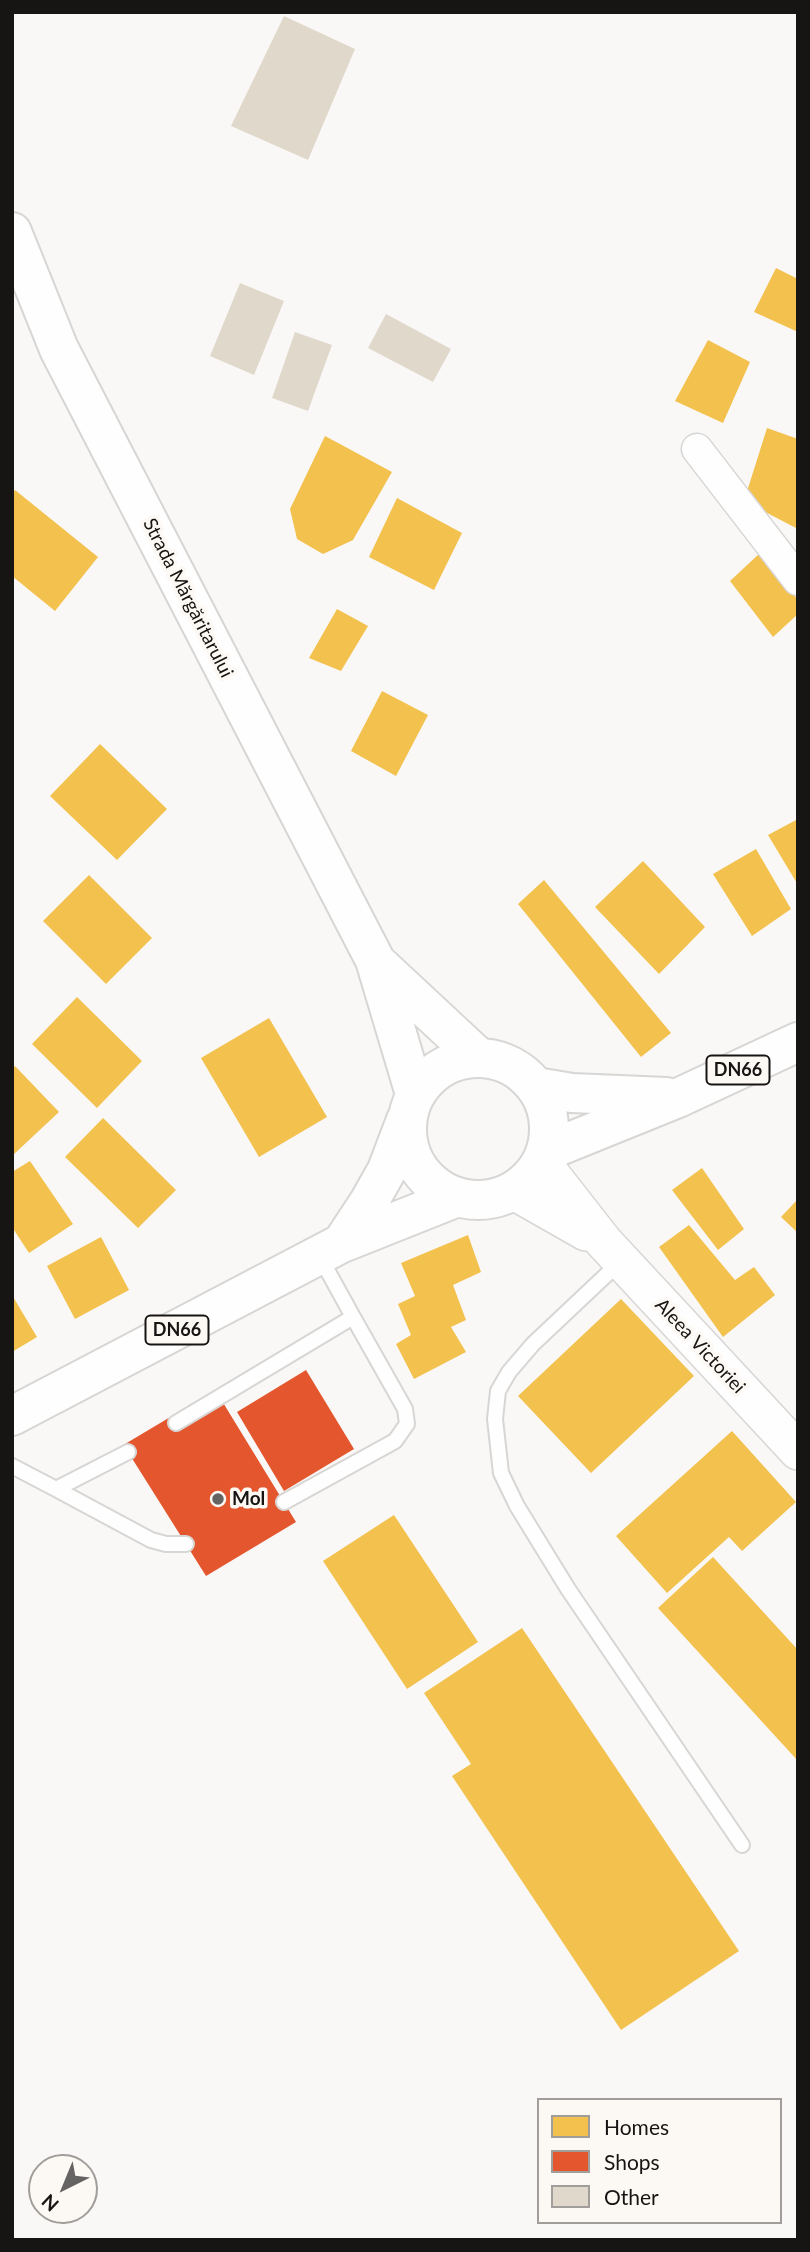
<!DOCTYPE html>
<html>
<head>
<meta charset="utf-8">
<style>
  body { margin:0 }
  #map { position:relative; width:810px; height:2252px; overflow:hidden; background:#faf8f6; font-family:Lato,sans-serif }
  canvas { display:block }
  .frame { position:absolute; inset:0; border:14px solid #171514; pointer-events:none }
  .legend { position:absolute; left:537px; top:2098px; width:245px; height:126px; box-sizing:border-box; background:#fcf8f4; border:2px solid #a09d9a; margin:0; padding:9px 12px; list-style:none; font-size:21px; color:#171514 }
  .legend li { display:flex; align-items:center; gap:14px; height:35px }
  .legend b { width:35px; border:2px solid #a09d9a }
  .north { position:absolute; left:28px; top:2154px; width:70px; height:70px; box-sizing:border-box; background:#fcf8f4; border:2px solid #a09d9a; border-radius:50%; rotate:223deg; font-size:19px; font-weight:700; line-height:28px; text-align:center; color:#171514 }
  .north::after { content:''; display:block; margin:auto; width:24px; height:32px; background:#666463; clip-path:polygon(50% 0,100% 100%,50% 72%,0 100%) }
</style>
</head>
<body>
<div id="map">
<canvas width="810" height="2252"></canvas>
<div class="frame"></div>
<ul class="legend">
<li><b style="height:19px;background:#f2c14e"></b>Homes</li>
<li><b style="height:19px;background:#e4572e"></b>Shops</li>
<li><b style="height:19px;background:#e1d8cc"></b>Other</li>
</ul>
<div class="north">N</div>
</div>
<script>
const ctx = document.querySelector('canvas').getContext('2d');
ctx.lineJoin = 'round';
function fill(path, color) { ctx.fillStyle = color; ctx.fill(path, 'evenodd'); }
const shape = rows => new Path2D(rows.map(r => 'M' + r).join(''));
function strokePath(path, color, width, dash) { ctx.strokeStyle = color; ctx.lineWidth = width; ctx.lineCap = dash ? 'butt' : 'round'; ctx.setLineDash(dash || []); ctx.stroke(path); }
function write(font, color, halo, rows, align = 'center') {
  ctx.font = font + ' Lato,sans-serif'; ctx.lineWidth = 7; ctx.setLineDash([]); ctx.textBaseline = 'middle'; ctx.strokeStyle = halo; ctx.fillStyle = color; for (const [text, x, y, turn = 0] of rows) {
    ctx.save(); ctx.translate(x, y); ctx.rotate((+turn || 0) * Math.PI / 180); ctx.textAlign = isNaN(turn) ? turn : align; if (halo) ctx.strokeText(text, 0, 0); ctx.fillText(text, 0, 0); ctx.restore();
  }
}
const homes = shape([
  [776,268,798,279,798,332,754,312],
  [708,340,750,362,723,423,675,401],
  [767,428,798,439,798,529,744,501],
  [325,436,392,472,353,540,323,554,297,539,290,509],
  [15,490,98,557,55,611,12,576,12,494],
  [397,498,462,533,434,590,369,557],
  [760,553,798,600,798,614,773,637,730,581],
  [337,609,368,626,341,671,309,658],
  [382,691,428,715,396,776,351,751],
  [100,744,167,809,117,860,50,796],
  [798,819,798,885,768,835],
  [756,849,791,909,752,936,713,874],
  [643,861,705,927,659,974,595,907],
  [89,875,152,938,106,984,43,921],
  [544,880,671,1033,641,1057,518,904],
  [77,997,142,1061,97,1108,32,1044],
  [269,1018,327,1117,259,1157,201,1058],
  [15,1066,59,1112,12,1156,12,1070],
  [103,1118,176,1190,138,1228,65,1157],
  [30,1161,73,1224,29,1253,12,1227,12,1172],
  [702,1168,744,1229,718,1250,672,1190],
  [798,1199,798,1233,781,1217],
  [689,1225,735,1280,754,1267,775,1295,723,1337,659,1247],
  [468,1235,481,1272,453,1285,466,1320,451,1327,466,1352,414,1379,396,1344,411,1335,398,1304,415,1296,401,1263],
  [101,1237,129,1290,75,1319,47,1266],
  [12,1295,37,1337,12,1352],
  [621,1299,694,1376,591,1473,518,1396],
  [732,1431,796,1502,742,1551,729,1537,667,1593,616,1536],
  [394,1515,478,1642,407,1689,323,1561],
  [713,1557,798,1650,798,1761,658,1608],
  [522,1628,739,1951,621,2030,452,1776,471,1764,424,1693]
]);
const shops = shape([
  [306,1370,354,1449,284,1491,237,1412],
  [222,1401,296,1522,206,1576,128,1452,125,1444,172,1416,179,1427]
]);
const building = shape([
  [284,16,355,49,308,160,231,126],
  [240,283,284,301,254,375,210,356],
  [386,314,451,349,433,382,368,348],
  [295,332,332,345,308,411,272,398]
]);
const service = shape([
  [620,1262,533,1344,509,1372,498,1391,495,1419,501,1473,517,1506,568,1589,742,1845],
  [176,1423,353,1317,320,1257],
  [12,1466,56,1489,128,1452],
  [56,1489,151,1540,166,1544,186,1544],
  [284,1502,395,1441,407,1424,405,1409,353,1317]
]);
const minor = shape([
  [697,449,798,580]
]);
const tertiary = shape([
  [542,1163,603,1241,798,1451],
  [514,1191,586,1232]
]);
const secondary = shape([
  [12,232,59,349,375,960,415,1094],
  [376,962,478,1057]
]);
const primary = shape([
  '407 1129a71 71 0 1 1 142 0a71 71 0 1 1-142 0Z',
  [536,1087,572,1093,666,1097],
  [547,1151,678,1098,798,1042],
  [342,1243,369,1202,387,1170,406,1120],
  [12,1416,342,1243,455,1198]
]);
const markers = [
  [218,1499,7,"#666463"]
];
const shields = [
  [738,1070,63],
  [177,1330,63]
];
const shieldNames = [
  ["DN66",738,1070],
  ["DN66",177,1330]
];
const streetNames = [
  ["Strada Mărgăritarului",188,598,63],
  ["Aleea Victoriei",700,1346,47]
];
const poiNames = [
  ["Mol",232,1499]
];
fill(homes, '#f2c14e');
fill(shops, '#e4572e');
fill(building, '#e1d8cc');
strokePath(service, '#d7d6d4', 18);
strokePath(minor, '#d7d6d4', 33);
strokePath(tertiary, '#d7d6d4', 40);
strokePath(secondary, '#d7d6d4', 42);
strokePath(primary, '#d7d6d4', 42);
strokePath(service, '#fefefe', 14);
strokePath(minor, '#fefefe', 30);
strokePath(tertiary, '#fefefe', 37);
strokePath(secondary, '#fefefe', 38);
strokePath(primary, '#fefefe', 38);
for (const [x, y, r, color] of markers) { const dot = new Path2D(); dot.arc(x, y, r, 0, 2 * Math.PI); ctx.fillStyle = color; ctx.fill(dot); strokePath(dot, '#fcf8f4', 2.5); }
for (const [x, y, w] of shields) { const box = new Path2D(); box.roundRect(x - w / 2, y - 14.5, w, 29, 5); ctx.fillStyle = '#fcf8f4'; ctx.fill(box); strokePath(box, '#171514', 2); }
write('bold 18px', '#171514', null, shieldNames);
write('19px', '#171514', '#fcf8f4', streetNames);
write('bold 19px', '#171514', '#fcf8f4', poiNames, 'left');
</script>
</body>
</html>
